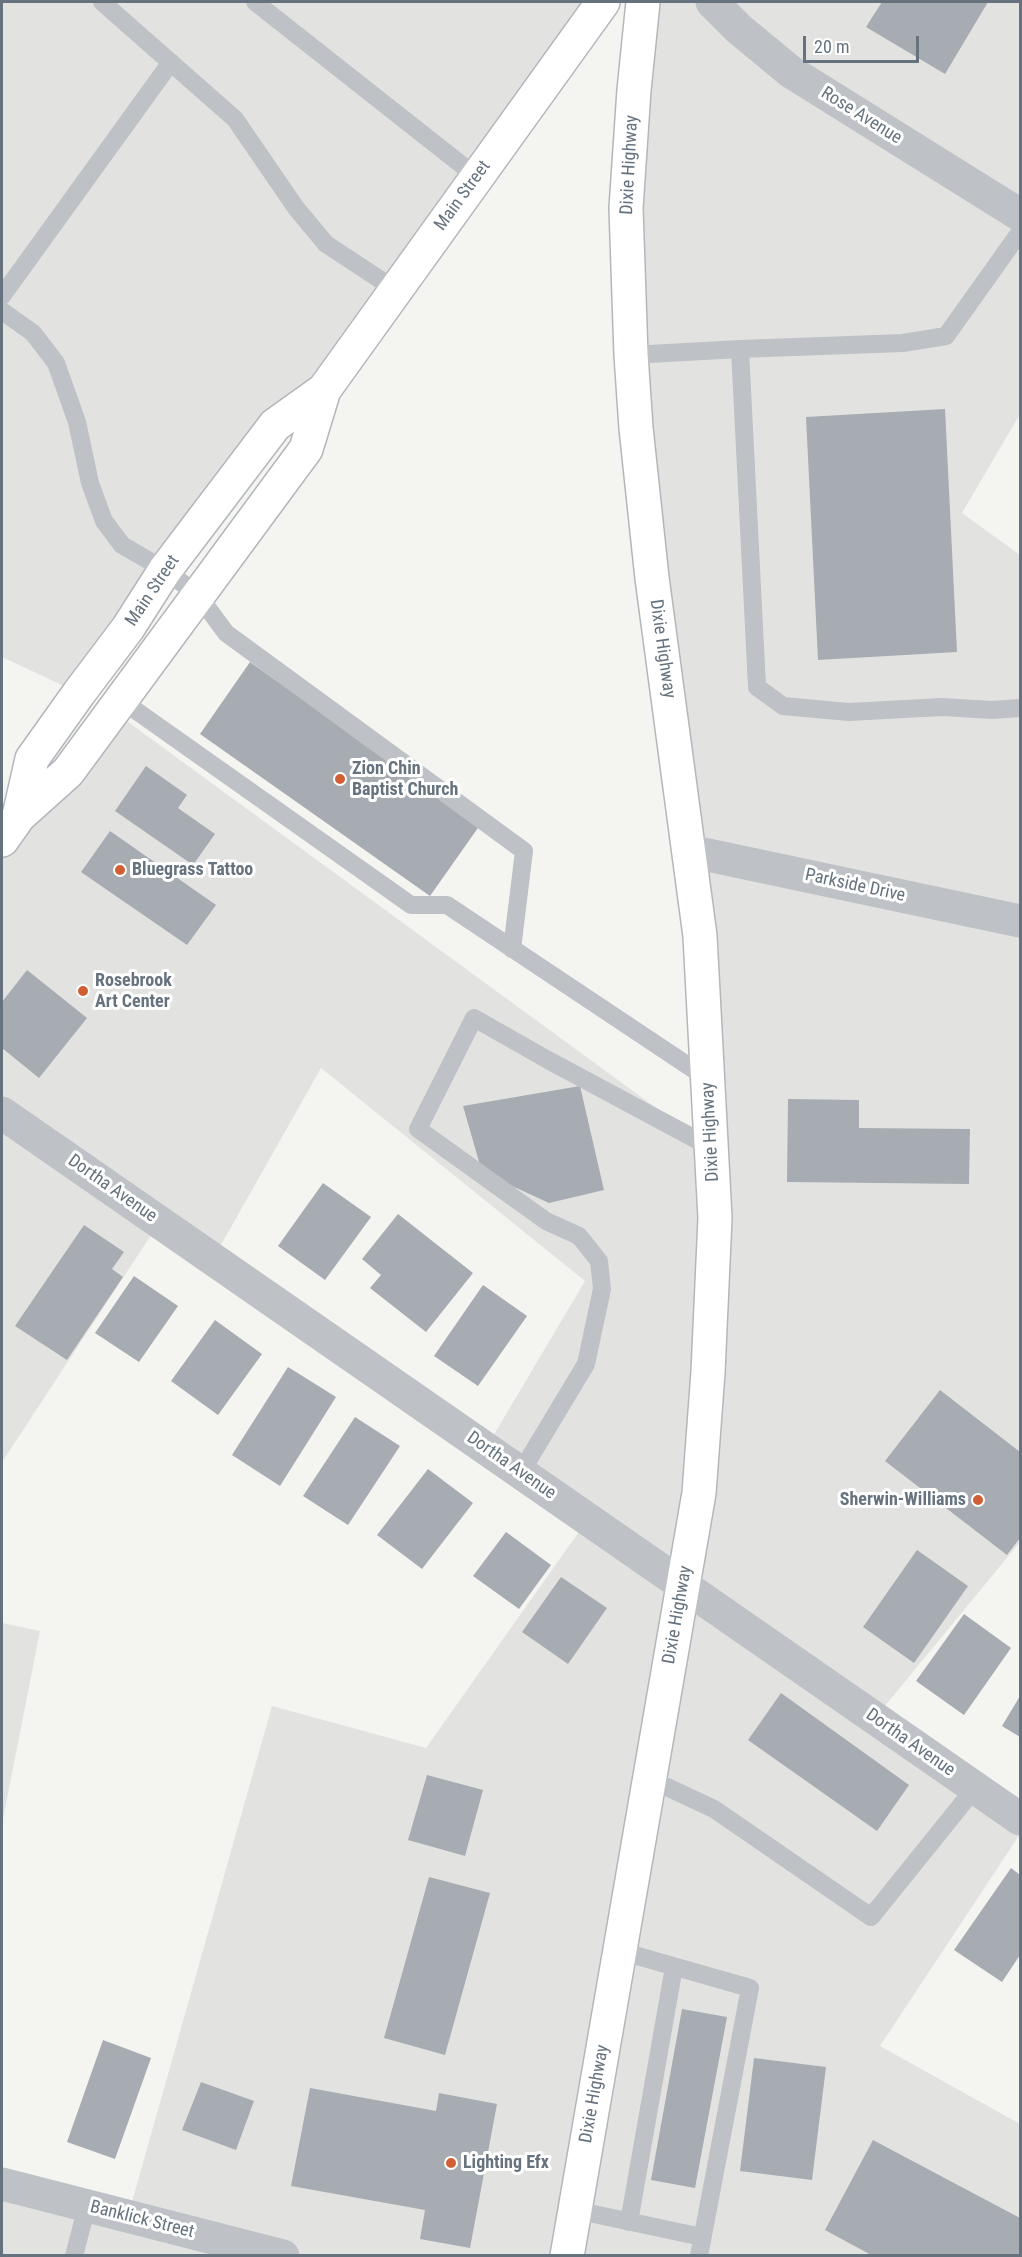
<!DOCTYPE html>
<html>
<head>
<meta charset="utf-8">
<style>
  body { margin:0 }
  #map { position:relative; width:1022px; height:2257px; overflow:hidden; background:#f4f4f1; font-family:"Roboto Condensed",sans-serif }
  canvas { display:block }
  .frame { position:absolute; inset:0; border:3px solid #66737f; pointer-events:none }
  .scale { position:absolute; left:803px; top:36px; width:116px; height:27px; box-sizing:border-box; border:3px solid #66737f; border-top:0; padding-left:8px; font-size:18px; line-height:21px; white-space:nowrap; color:#66737f; -webkit-text-stroke:4px #fff; paint-order:stroke }
</style>
</head>
<body>
<div id="map">
<canvas width="1022" height="2257"></canvas>
<div class="frame"></div>
<div class="scale">20 m</div>
</div>
<script>
const ctx = document.querySelector('canvas').getContext('2d');
ctx.lineJoin = 'round';
function fill(path, color) { ctx.fillStyle = color; ctx.fill(path, 'evenodd'); }
const shape = rows => new Path2D(rows.map(r => 'M' + r).join(''));
function strokePath(path, color, width, dash) { ctx.strokeStyle = color; ctx.lineWidth = width; ctx.lineCap = dash ? 'butt' : 'round'; ctx.setLineDash(dash || []); ctx.stroke(path); }
function write(font, color, halo, rows, align = 'center') {
  ctx.font = font + ' "Roboto Condensed",sans-serif'; ctx.lineWidth = 6; ctx.setLineDash([]); ctx.textBaseline = 'middle'; ctx.strokeStyle = halo; ctx.fillStyle = color; for (const [text, x, y, turn = 0] of rows) {
    ctx.save(); ctx.translate(x, y); ctx.rotate((+turn || 0) * Math.PI / 180); ctx.textAlign = isNaN(turn) ? turn : align; if (halo) ctx.strokeText(text, 0, 0); ctx.fillText(text, 0, 0); ctx.restore();
  }
}
const built = shape([
  [2,2,603,2,79,693,2,657],
  [638,2,1020,2,1020,414,962,513,1020,555,1020,1542,875,1718,1020,1834,880,2046,1020,2124,1020,2255,2,2255,2,2184,128,2216,272,1706,426,1748,588,1519,486,1448,585,1281,321,1068,213,1259,159,1223,2,1462,2,805,19,815,113,711,711,1148,636,428],
  [2,1623,40,1631,2,1824]
]);
const building = shape([
  [882,2,988,2,945,74,866,27],
  [945,409,957,652,818,660,806,417],
  [250,662,480,825,430,896,200,734],
  [146,766,187,795,178,808,215,834,193,865,115,811],
  [110,831,216,905,187,945,81,872],
  [27,970,87,1018,39,1078,2,1048,2,1002],
  [580,1086,604,1190,549,1203,482,1172,463,1106],
  [788,1099,859,1100,859,1128,970,1129,969,1184,787,1182],
  [323,1183,371,1217,325,1280,278,1246],
  [398,1214,473,1273,426,1332,370,1288,381,1275,362,1259],
  [84,1225,124,1252,112,1269,123,1277,67,1360,15,1326],
  [134,1276,178,1306,139,1362,95,1333],
  [483,1285,527,1316,478,1386,434,1356],
  [215,1320,262,1354,218,1415,171,1381],
  [288,1367,336,1397,280,1486,232,1455],
  [940,1390,1020,1452,1020,1538,1007,1555,885,1461],
  [355,1417,400,1446,348,1525,303,1496],
  [428,1469,473,1503,422,1569,377,1535],
  [506,1532,551,1565,519,1609,473,1576],
  [917,1550,968,1586,914,1663,863,1627],
  [561,1577,607,1608,568,1664,522,1632],
  [964,1614,1011,1648,964,1715,916,1681],
  [781,1693,909,1785,877,1831,748,1740],
  [1020,1696,1020,1737,1002,1726],
  [427,1775,483,1790,465,1856,408,1840],
  [1011,1868,1020,1875,1020,1955,1002,1982,954,1950],
  [429,1877,490,1893,445,2055,384,2038],
  [682,2009,727,2017,695,2188,651,2180],
  [103,2040,151,2058,115,2159,67,2142],
  [754,2058,826,2067,812,2180,740,2171],
  [201,2082,254,2101,236,2150,182,2130],
  [310,2088,436,2111,439,2093,497,2104,470,2248,420,2239,425,2210,291,2186],
  [873,2140,1020,2218,1020,2256,873,2256,825,2230]
]);
const lane = shape([
  [102,2,235,119,296,208,326,244,396,290],
  [255,2,477,177],
  [2,296,171,62],
  [2,311,33,333,56,363,77,422,90,483,104,521,122,545,165,570,198,595,226,633,524,851,512,949],
  [740,349,903,343,946,336,1020,232],
  [631,355,740,349,757,687,783,706,849,712,942,707,992,710,1020,708],
  [121,700,411,905,447,905,708,1079],
  [521,1472,586,1364,602,1289,599,1261,579,1236,546,1221,418,1129,474,1018,548,1060,712,1148],
  [650,1779,714,1809,871,1917,975,1788],
  [620,1951,750,1988,699,2256],
  [575,2210,702,2237],
  [629,2222,674,1967],
  [74,2256,87,2206]
]);
const street = shape([
  [712,2,739,29,791,72,1020,215],
  [689,851,1020,921],
  [2,1113,1020,1819],
  [2,2184,283,2256]
]);
const secondary = shape([
  [19,816,32,759,79,693,128,628,165,570,275,425,324,390],
  [2,840,19,816,68,772,306,449,324,390,603,2]
]);
const primary = shape([
  [567,2256,699,1493,708,1372,715,1218,700,936,652,578,636,428,631,355,626,208,634,90,643,2]
]);
const markers = [
  [340,779,6,"#d15f34"],
  [120,870,6,"#d15f34"],
  [83,991,6,"#d15f34"],
  [978,1500,6,"#d15f34"],
  [451,2163,6,"#d15f34"]
];
const streetNames = [
  ["Rose Avenue",861,116,32],
  ["Dixie Highway",630,165,-87],
  ["Main Street",463,196,-54],
  ["Main Street",153,591,-56],
  ["Dixie Highway",662,649,82],
  ["Parkside Drive",855,886,12],
  ["Dixie Highway",711,1132,-93],
  ["Dortha Avenue",112,1189,35],
  ["Dortha Avenue",511,1466,35],
  ["Dixie Highway",678,1615,-80],
  ["Dortha Avenue",910,1743,35],
  ["Dixie Highway",595,2094,-80],
  ["Banklick Street",142,2220,14]
];
const poiNames = [
  ["Zion Chin",352,769],
  ["Baptist Church",352,790],
  ["Bluegrass Tattoo",132,870],
  ["Rosebrook",95,981],
  ["Art Center",95,1002],
  ["Sherwin-Williams",966,1500,"right"],
  ["Lighting Efx",463,2163]
];
fill(built, '#e2e3e1');
fill(building, '#a6acb1');
strokePath(secondary, '#b3b7bb', 36);
strokePath(primary, '#b4b7ba', 36);
strokePath(lane, '#bec1c5', 18);
strokePath(street, '#bec1c5', 33);
strokePath(secondary, '#fff', 33);
strokePath(primary, '#fff', 33);
for (const [x, y, r, color] of markers) { const dot = new Path2D(); dot.arc(x, y, r, 0, 2 * Math.PI); ctx.fillStyle = color; ctx.fill(dot); strokePath(dot, '#fff', 2); }
write('18px', '#66737f', '#fff', streetNames);
write('bold 18px', '#66737f', '#fff', poiNames, 'left');
</script>
</body>
</html>
